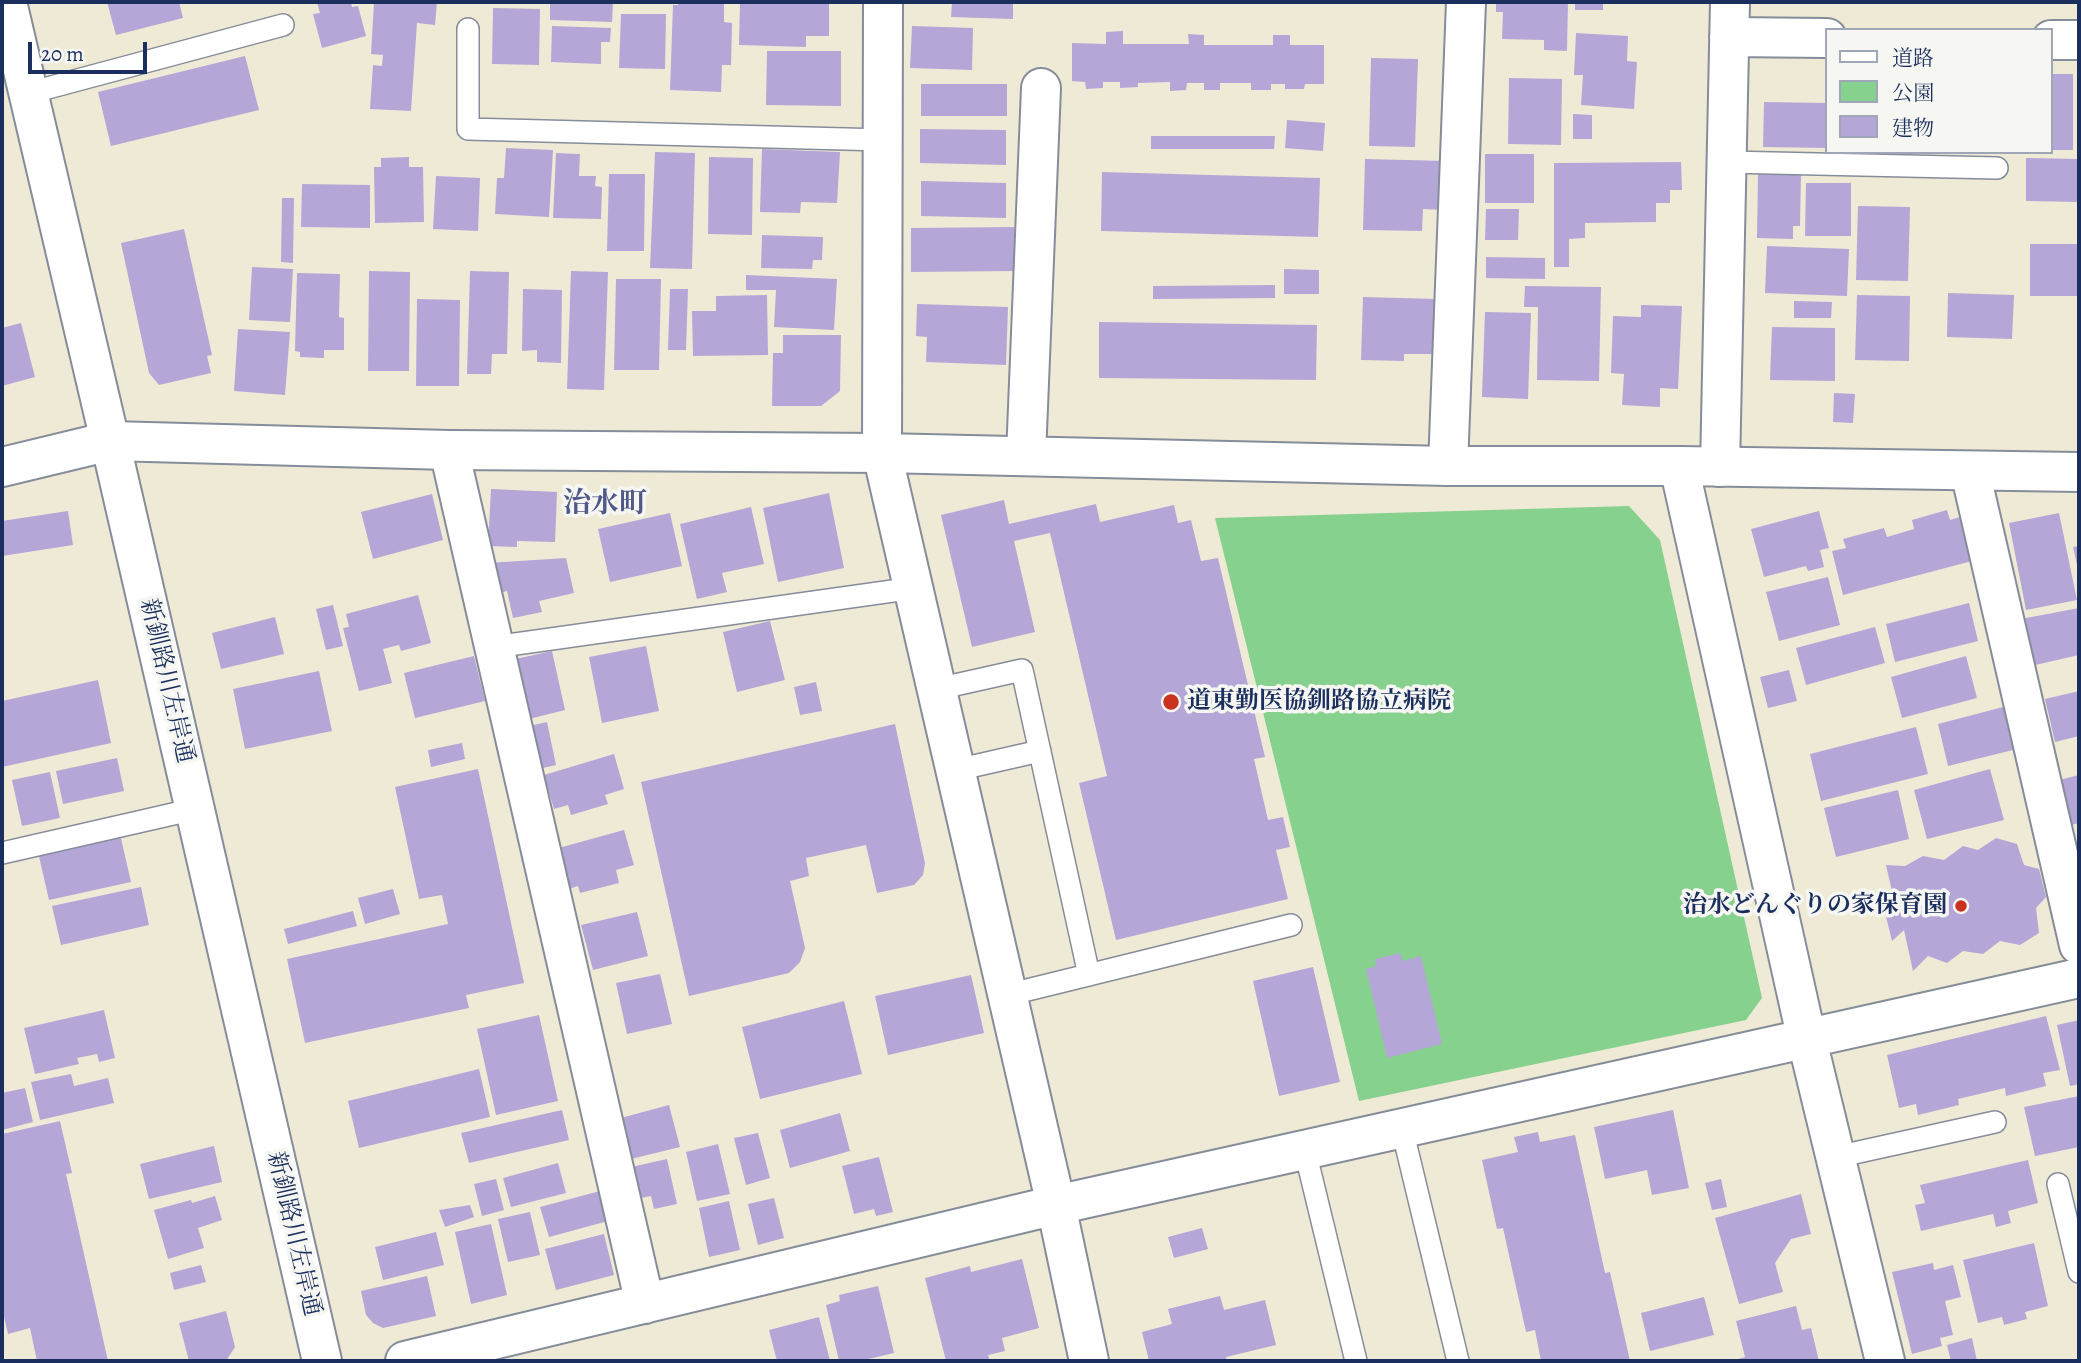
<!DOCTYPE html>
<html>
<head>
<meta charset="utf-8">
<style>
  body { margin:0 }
  #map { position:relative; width:2081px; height:1363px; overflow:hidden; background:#efead5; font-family:Alegreya,"Noto Serif JP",serif }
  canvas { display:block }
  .frame { position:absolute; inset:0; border:4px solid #1b2f5e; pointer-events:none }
  .legend { position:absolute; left:1825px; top:28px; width:228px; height:126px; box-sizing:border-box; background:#f6f6f2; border:2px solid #9ea6b7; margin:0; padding:9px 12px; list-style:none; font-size:21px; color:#1b2f5e }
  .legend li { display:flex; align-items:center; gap:14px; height:35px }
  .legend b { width:35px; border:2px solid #9ea6b7 }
  .scale { position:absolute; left:28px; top:42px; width:119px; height:32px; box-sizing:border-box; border:4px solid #1b2f5e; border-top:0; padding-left:9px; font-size:21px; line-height:24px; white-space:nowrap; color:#1b2f5e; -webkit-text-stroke:5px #f6f6f2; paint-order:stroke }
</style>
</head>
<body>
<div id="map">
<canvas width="2081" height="1363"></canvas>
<div class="frame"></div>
<ul class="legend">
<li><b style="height:9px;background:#fff"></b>道路</li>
<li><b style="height:19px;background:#86d18e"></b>公園</li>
<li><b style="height:19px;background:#b4a7d7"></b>建物</li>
</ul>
<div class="scale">20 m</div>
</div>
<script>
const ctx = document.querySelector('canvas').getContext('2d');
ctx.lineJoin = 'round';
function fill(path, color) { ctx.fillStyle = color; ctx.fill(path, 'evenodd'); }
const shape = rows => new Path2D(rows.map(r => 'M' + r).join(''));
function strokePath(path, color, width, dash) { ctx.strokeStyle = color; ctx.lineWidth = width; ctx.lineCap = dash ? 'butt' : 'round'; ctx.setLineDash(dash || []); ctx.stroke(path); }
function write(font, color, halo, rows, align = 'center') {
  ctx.font = font + ' Alegreya,"Noto Serif JP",serif'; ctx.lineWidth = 7; ctx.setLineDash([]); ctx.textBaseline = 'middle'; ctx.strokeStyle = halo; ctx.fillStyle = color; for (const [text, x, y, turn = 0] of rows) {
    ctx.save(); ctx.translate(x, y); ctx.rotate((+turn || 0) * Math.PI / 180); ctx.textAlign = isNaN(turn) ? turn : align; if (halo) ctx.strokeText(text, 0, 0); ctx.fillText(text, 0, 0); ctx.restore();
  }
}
const green = shape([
  [1629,506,1660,540,1762,998,1746,1020,1359,1101,1215,518]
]);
const building = shape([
  [107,2,179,2,183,18,116,35],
  [317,2,351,2,352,7,358,6,366,36,322,48,313,14,320,13],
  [374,2,437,2,435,25,417,23,411,111,370,109,373,65,382,66,383,55,371,54],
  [550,2,613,2,612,22,550,20],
  [678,2,724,2,724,22,732,23,731,65,722,65,721,92,670,90,673,5,678,5],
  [740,2,829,2,829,36,806,36,806,47,739,45],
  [952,2,1013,2,1013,19,951,17],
  [1496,2,1568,2,1567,51,1544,50,1544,40,1502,39,1503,12,1496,12],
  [1575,2,1603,2,1603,10,1575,10],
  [493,8,540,9,539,65,492,64],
  [621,14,666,14,665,69,619,68],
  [552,26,611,28,610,42,601,42,601,64,551,62],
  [912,26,973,28,972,70,910,68],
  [1123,31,1123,44,1189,44,1188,34,1204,35,1204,45,1273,45,1273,35,1290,35,1290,45,1324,45,1324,84,1305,84,1304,89,1285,89,1285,84,1271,84,1271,90,1251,90,1251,83,1220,83,1220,90,1204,90,1204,83,1187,83,1186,90,1170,91,1170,82,1138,83,1138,87,1120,88,1120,82,1103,82,1103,88,1086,89,1085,82,1072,81,1072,43,1106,44,1106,32],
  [1576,33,1628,36,1627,61,1637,62,1634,109,1581,105,1583,75,1574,75],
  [767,51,841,51,841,106,766,105],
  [245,56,259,110,111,146,98,92],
  [1371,58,1418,59,1415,147,1369,146],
  [2051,74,2073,74,2073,150,2051,150],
  [1509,78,1562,79,1561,145,1508,144],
  [921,84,1007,84,1007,116,921,116],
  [1764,102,1827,103,1827,148,1763,147],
  [1573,114,1592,115,1592,139,1573,139],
  [1287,120,1325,123,1323,151,1285,148],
  [920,129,1006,130,1006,165,920,163],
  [1151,136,1275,136,1274,149,1151,149],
  [506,148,553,150,549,217,495,214,497,178,504,178],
  [762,149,840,152,837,203,801,202,800,213,760,212],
  [655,152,695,153,692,269,650,268],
  [556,153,580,154,579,176,596,176,595,186,602,187,601,219,553,218],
  [1485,154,1534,154,1534,203,1485,203],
  [409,157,409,167,423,167,424,222,375,223,374,167,381,167,381,158],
  [709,157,753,158,752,235,708,234],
  [2026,158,2079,159,2079,202,2026,201],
  [1365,159,1447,161,1445,210,1423,209,1422,231,1363,230],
  [1681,162,1682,190,1670,190,1670,203,1656,203,1656,222,1585,223,1585,238,1569,239,1569,267,1554,267,1554,163],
  [1102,172,1320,178,1318,237,1101,231],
  [609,174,645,174,644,251,607,251],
  [1758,174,1801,175,1800,226,1793,226,1793,239,1757,238],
  [436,176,480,178,478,231,433,229],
  [921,181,1006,183,1006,218,921,216],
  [1806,183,1851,183,1851,236,1805,236],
  [302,184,370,185,370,228,301,227],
  [282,198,294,198,293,263,281,262],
  [1858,206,1910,207,1908,281,1856,280],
  [1486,209,1519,209,1518,240,1485,240],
  [1014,227,1014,271,911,272,911,228],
  [184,229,212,355,207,356,211,373,159,385,149,373,121,243],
  [762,235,823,237,822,260,813,260,812,269,761,268],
  [2030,244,2079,244,2079,296,2030,296],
  [1767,246,1849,249,1847,296,1765,293],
  [1486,257,1545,258,1545,279,1486,278],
  [252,267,293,269,290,322,249,320],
  [1284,269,1319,270,1319,294,1284,294],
  [369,271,410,272,409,371,368,371],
  [470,271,509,272,507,354,492,354,491,374,467,374],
  [571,271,608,272,604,390,567,389],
  [297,273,340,274,339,317,344,318,344,350,324,350,324,358,300,357,300,352,295,351],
  [746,275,837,279,834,330,774,327,776,290,746,290],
  [616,279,661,279,659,370,614,370],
  [1275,285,1275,298,1153,299,1153,286],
  [1525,286,1601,287,1599,381,1537,380,1538,307,1524,307],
  [523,289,562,290,561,363,537,362,537,350,522,351],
  [670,289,688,289,686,350,668,350],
  [1948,293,2014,295,2012,339,1947,337],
  [767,295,768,355,693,356,692,311,716,311,716,296],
  [1857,295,1910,296,1909,361,1855,360],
  [1363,297,1438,299,1436,354,1404,354,1404,361,1361,360],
  [417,299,460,300,459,386,416,386],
  [1794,301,1832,302,1831,318,1794,318],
  [917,304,1008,307,1006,365,926,362,927,337,916,336],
  [1641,305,1682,306,1678,389,1660,388,1660,407,1622,405,1624,374,1611,373,1613,316,1641,317],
  [1485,312,1531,313,1528,399,1482,397],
  [1099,322,1317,325,1316,380,1099,378],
  [21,323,35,377,2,386,2,328],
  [1772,327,1835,328,1835,381,1770,380],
  [238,329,290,332,285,395,234,391],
  [783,335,841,335,840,391,821,406,772,406,773,353,783,353],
  [1834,393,1855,394,1853,423,1833,422],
  [491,489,557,492,555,542,517,541,517,547,488,546],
  [829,493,844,568,778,582,763,508],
  [432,494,443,540,373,559,361,512],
  [1004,500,1009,524,1096,504,1100,522,1174,505,1178,523,1191,520,1201,561,1218,558,1265,757,1254,759,1268,820,1283,817,1290,847,1276,850,1288,899,1116,940,1079,783,1107,776,1050,533,1014,541,1035,632,972,647,941,515],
  [751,507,764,564,722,573,727,592,697,599,680,524],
  [1947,510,1950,520,1960,517,1972,561,1843,595,1832,551,1846,548,1843,539,1884,528,1887,537,1914,529,1912,520],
  [68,511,73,545,2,556,2,521],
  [1819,511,1829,548,1820,550,1824,567,1808,571,1806,566,1764,577,1751,529],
  [670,513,682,566,610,582,598,529],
  [2059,513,2077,600,2026,610,2009,523],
  [2079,546,2079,569,2078,569,2073,547],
  [566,558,574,593,539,601,542,612,513,618,507,591,496,594,488,563],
  [1828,577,1840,625,1779,641,1766,592],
  [418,595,431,643,401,651,399,645,383,649,392,683,359,691,343,628,349,627,346,614],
  [1969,603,1978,641,1895,662,1886,624],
  [333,605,343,646,326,650,316,609],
  [2079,608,2079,655,2031,666,2021,619],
  [275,617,284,654,221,669,212,633],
  [770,621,785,680,737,692,723,632],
  [1875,627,1885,663,1806,685,1796,648],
  [646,646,659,711,602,723,589,657],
  [552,651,565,710,525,720,511,660],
  [474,656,485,701,415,718,404,673],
  [1966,656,1977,698,1902,718,1891,677],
  [1789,670,1797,701,1768,708,1760,677],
  [319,671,332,731,245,749,233,689],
  [98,680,111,743,2,767,2,701],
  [816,682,822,711,800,715,794,687],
  [2079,691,2079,736,2055,742,2045,699],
  [2007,706,2017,749,1948,766,1938,724],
  [547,722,556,765,534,770,525,727],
  [895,724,925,863,923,875,914,885,877,893,866,845,806,858,809,876,790,881,805,948,800,962,789,973,689,996,641,782],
  [1916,727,1928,774,1821,801,1810,754],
  [462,743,465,759,431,767,428,750],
  [614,754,624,789,605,795,608,804,571,815,568,805,554,809,544,775],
  [117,758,124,791,63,804,56,771],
  [478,769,524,983,466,995,469,1008,305,1043,287,959,448,924,442,895,419,899,395,787],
  [1990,769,2004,820,1927,839,1914,790],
  [50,772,60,818,22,826,12,780],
  [2079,775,2079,823,2067,826,2055,781],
  [1898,790,1909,839,1836,857,1824,808],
  [624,830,634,865,616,870,619,883,580,893,578,886,566,890,555,849],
  [120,834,131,882,49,900,38,852],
  [1996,838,2017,844,2024,865,2039,869,2046,897,2036,908,2039,933,2020,945,2000,941,1983,954,1963,951,1947,963,1928,956,1913,971,1904,930,1892,941,1882,900,1895,904,1886,865,1905,866,1923,856,1944,860,1963,846,1978,850],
  [141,887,149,925,61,945,52,906],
  [393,889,400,914,365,924,358,898],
  [353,911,357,926,288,944,284,929],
  [637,912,648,956,593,970,581,925],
  [1400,953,1403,961,1421,956,1442,1044,1387,1058,1366,969,1376,966,1375,959],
  [1313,967,1340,1082,1279,1096,1253,981],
  [660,974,672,1024,627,1034,616,983],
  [971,975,984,1033,888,1055,875,996],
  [844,1001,862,1074,760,1099,742,1027],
  [104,1010,115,1058,99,1062,97,1054,77,1058,79,1064,35,1074,24,1028],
  [539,1015,558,1101,496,1115,477,1029],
  [2046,1016,2060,1070,2043,1073,2046,1086,2006,1096,2005,1088,1958,1099,1959,1105,1918,1115,1916,1104,1899,1108,1887,1055],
  [2079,1020,2079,1084,2070,1086,2057,1025],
  [479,1069,490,1117,359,1148,348,1101],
  [71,1074,74,1086,108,1078,114,1103,40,1120,31,1082],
  [25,1088,33,1122,2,1130,2,1093],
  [2079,1096,2079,1147,2035,1156,2024,1107],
  [669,1105,680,1147,627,1160,617,1119],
  [562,1110,569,1140,469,1163,461,1133],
  [1673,1110,1689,1188,1652,1195,1647,1170,1605,1179,1594,1127],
  [840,1113,850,1151,790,1168,780,1130],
  [60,1121,72,1173,66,1174,108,1361,37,1361,30,1328,8,1334,2,1308,2,1134],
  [1538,1132,1540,1142,1575,1135,1605,1273,1610,1272,1630,1361,1541,1361,1535,1330,1526,1332,1503,1228,1497,1229,1482,1160,1518,1152,1514,1137],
  [758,1133,770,1178,746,1185,734,1138],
  [718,1144,730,1194,697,1201,686,1152],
  [214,1146,222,1182,149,1199,140,1164],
  [879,1157,893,1212,876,1216,874,1209,854,1214,842,1166],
  [667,1159,677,1204,654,1209,651,1196,641,1198,638,1187,632,1188,627,1168],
  [2028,1160,2038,1203,2008,1211,2011,1223,1996,1227,1993,1214,1921,1231,1915,1205,1925,1203,1920,1185],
  [558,1163,566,1193,511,1207,503,1178],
  [496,1179,504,1210,482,1216,474,1184],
  [1721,1179,1727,1207,1712,1210,1705,1183],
  [600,1191,608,1221,549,1237,540,1207],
  [1801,1194,1811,1234,1791,1239,1775,1263,1783,1292,1739,1304,1715,1218],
  [215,1196,222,1220,198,1228,204,1248,168,1259,154,1210,191,1200,192,1203],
  [774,1198,784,1238,758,1245,748,1204],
  [729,1201,740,1250,709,1257,699,1208],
  [470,1205,474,1217,445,1227,439,1210],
  [530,1212,540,1255,508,1262,498,1219],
  [491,1224,507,1295,471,1304,455,1232],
  [1202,1228,1208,1249,1174,1258,1168,1237],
  [436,1232,444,1265,383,1280,375,1247],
  [604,1234,614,1275,556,1290,545,1249],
  [2034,1243,2048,1306,2025,1312,2027,1319,2004,1325,2002,1317,1978,1323,1963,1260],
  [1022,1259,1039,1328,1002,1338,1005,1351,988,1355,990,1361,946,1361,925,1278,970,1266,971,1272],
  [1933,1263,1934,1270,1953,1265,1961,1297,1945,1301,1953,1335,1940,1338,1942,1346,1912,1354,1892,1272],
  [201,1265,206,1282,174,1290,170,1273],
  [427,1276,436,1316,383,1328,373,1323,366,1315,361,1291],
  [878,1286,894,1353,860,1361,839,1361,826,1305,840,1301,839,1295],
  [1220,1296,1224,1310,1265,1300,1276,1345,1226,1357,1227,1361,1149,1361,1142,1332,1172,1324,1168,1309],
  [1704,1297,1714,1335,1650,1351,1641,1313],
  [1796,1306,1802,1330,1811,1328,1819,1361,1731,1361,1745,1357,1736,1321],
  [226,1311,235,1347,226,1361,189,1361,179,1323],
  [819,1317,830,1361,777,1361,769,1330],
  [1972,1338,1977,1361,1951,1361,1947,1345]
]);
const lane = shape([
  [468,29,468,129,883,140],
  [29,93,283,25],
  [1727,162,1997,168],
  [494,647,914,588],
  [937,689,1022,670,1089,975],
  [956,770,1040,751],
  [2,853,195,809],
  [1007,995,1291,925],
  [1402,1129,1458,1361],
  [1305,1151,1356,1361],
  [1836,1157,1995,1122],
  [2058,1184,2079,1272]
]);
const street = shape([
  [7,2,110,441,322,1361],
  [883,2,882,453,1056,1205,1089,1361],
  [1729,37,1827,38],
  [2051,40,2079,40],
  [449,450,645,1304],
  [1026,456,1041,88],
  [1448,466,1466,2],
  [1679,466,1807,1040,1885,1361],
  [1720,467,1730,2],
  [1970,471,2079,945],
  [405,1361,1056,1205,2079,978]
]);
const secondary = shape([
  [2,467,110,441,449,450,882,453,1448,466,1679,466,2079,472]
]);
const markers = [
  [1171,702,9,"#c8321e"],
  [1961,906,7,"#c8321e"]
];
const streetNames = [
  ["新釧路川左岸通",166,681,77],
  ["新釧路川左岸通",293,1234,77]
];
const poiNames = [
  ["道東勤医協釧路協立病院",1187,702],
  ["治水どんぐりの家保育園",1947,906,"right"]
];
const quarterNames = [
  ["治水町",605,505]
];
fill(green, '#86d18e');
fill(building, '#b4a7d7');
strokePath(lane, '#858c9a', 24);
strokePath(street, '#858c9a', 42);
strokePath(secondary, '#858c9a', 42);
strokePath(lane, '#fff', 21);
strokePath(street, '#fff', 38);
strokePath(secondary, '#fff', 38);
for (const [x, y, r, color] of markers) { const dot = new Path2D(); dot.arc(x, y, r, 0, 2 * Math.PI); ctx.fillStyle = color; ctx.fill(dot); strokePath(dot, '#f6f6f2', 2.5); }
write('24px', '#1b2f5e', '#f6f6f2', streetNames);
write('bold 24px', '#1b2f5e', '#f6f6f2', poiNames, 'left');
write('bold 28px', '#515988', '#f6f6f2', quarterNames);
</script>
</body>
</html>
